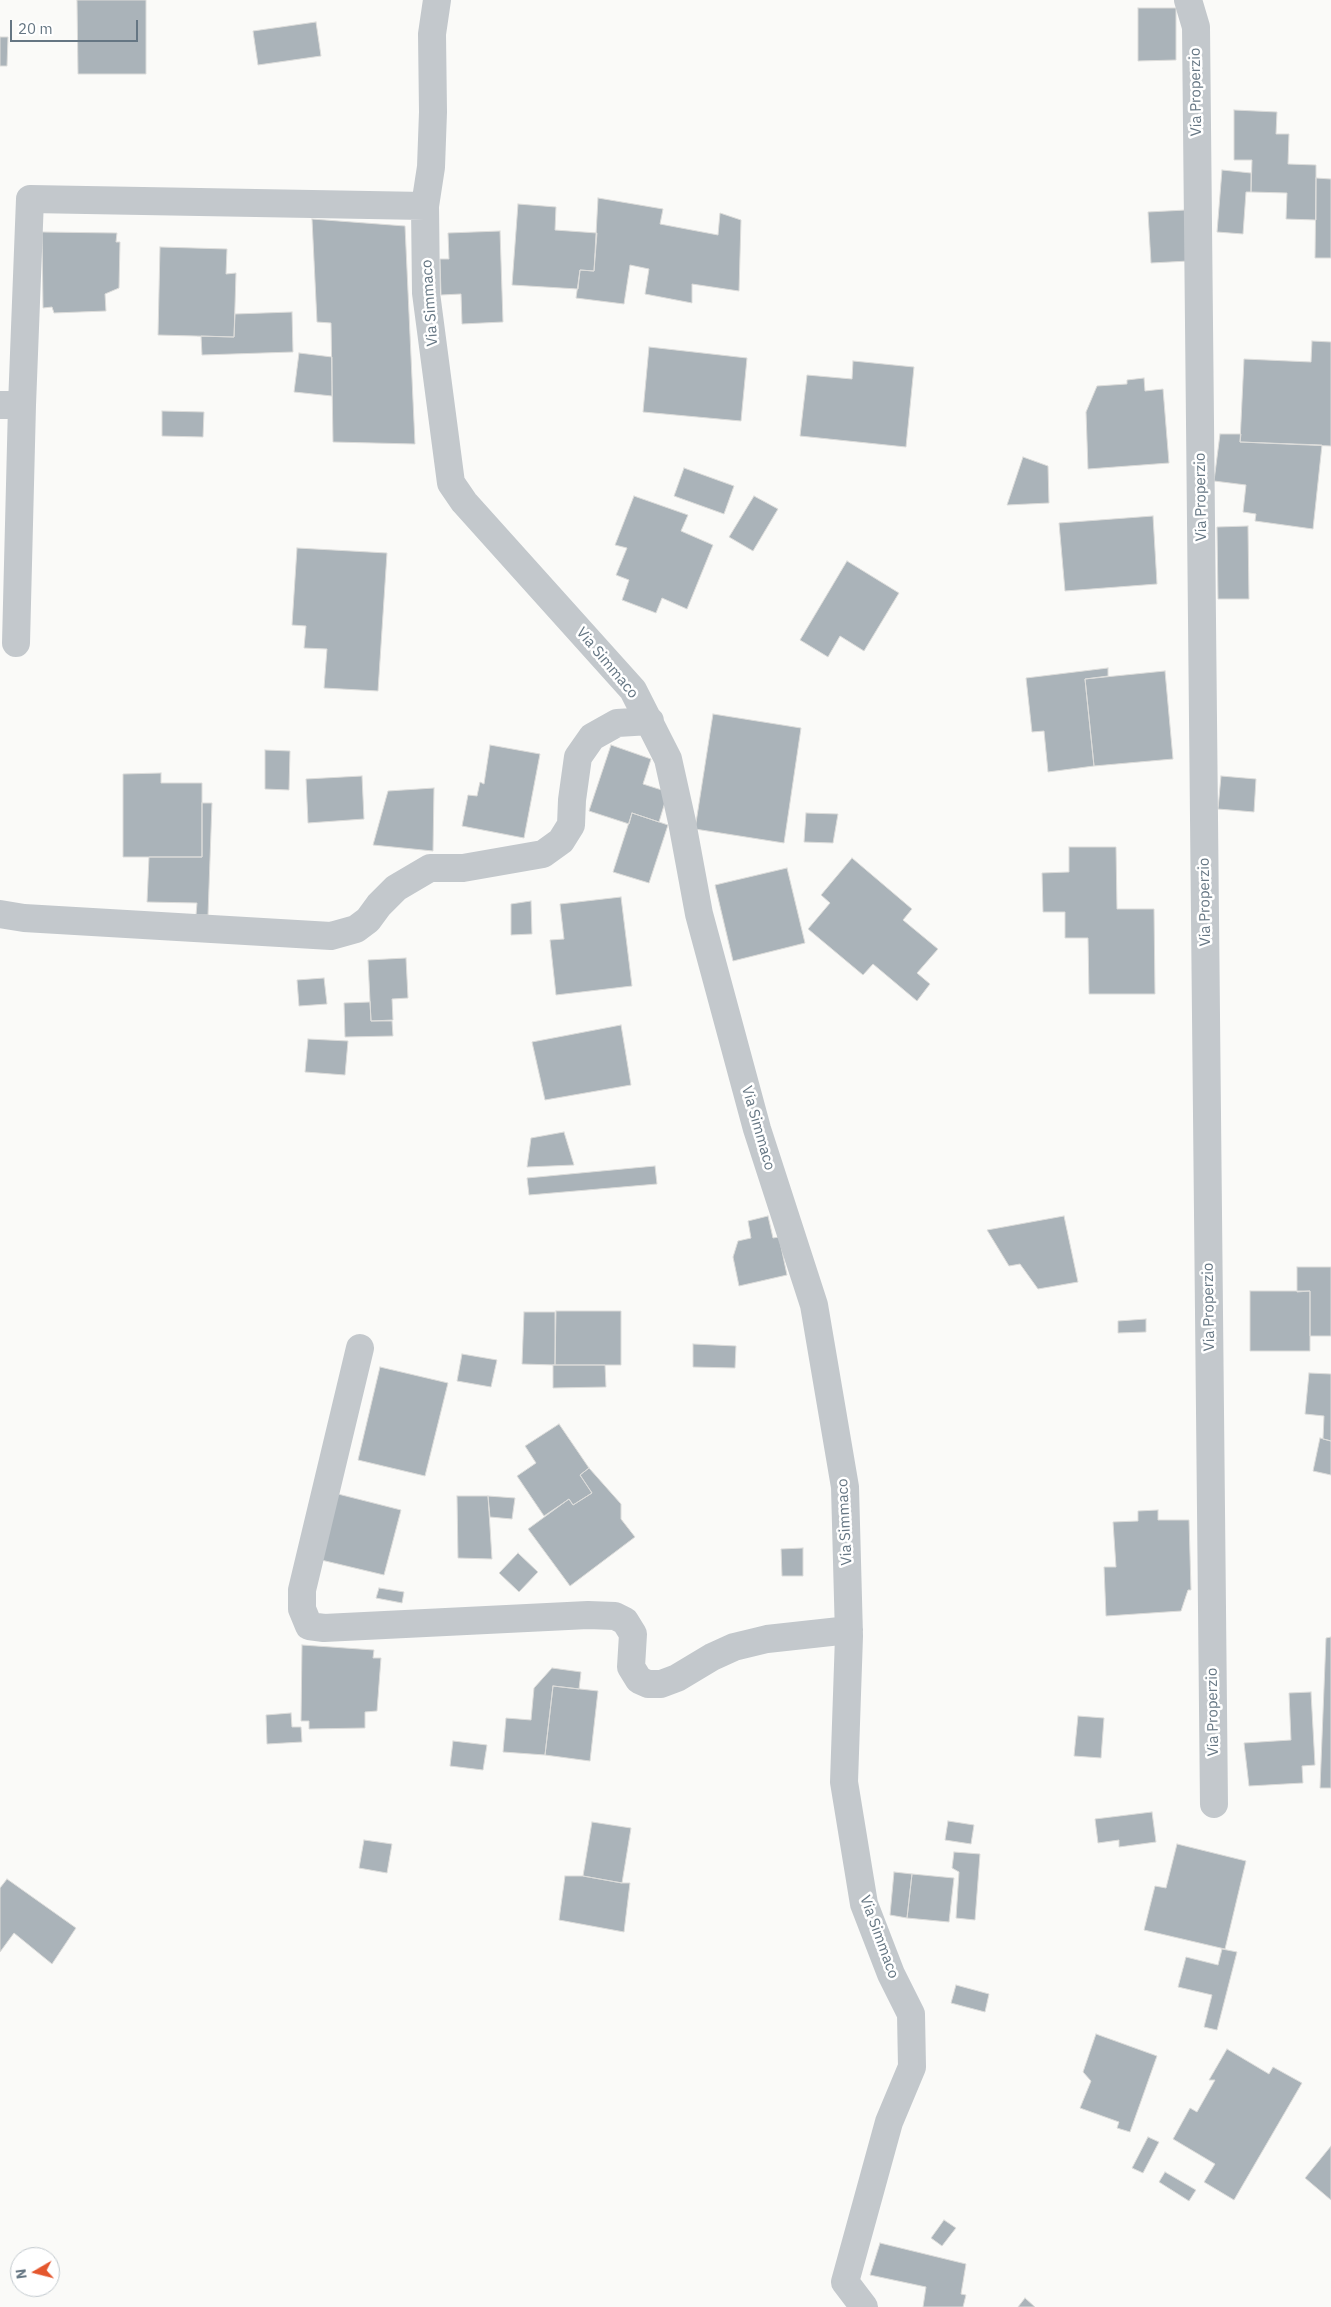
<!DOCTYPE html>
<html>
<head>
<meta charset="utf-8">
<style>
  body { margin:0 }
  #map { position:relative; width:1331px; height:2307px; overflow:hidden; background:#fafaf8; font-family:"IBM Plex Sans",sans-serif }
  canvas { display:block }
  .north { position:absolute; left:10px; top:2247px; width:50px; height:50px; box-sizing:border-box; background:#fff; border:1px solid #c1c8cd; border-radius:50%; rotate:262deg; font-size:14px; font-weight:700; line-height:20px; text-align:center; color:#657683 }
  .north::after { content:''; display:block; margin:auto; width:18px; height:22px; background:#e4572e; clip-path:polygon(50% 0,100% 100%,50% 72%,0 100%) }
  .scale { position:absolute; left:10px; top:20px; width:128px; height:22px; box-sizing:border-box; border:2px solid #657683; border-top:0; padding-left:6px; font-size:15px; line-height:18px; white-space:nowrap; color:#657683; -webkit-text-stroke:4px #fff; paint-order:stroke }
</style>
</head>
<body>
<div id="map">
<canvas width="1331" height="2307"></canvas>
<div class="north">N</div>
<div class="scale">20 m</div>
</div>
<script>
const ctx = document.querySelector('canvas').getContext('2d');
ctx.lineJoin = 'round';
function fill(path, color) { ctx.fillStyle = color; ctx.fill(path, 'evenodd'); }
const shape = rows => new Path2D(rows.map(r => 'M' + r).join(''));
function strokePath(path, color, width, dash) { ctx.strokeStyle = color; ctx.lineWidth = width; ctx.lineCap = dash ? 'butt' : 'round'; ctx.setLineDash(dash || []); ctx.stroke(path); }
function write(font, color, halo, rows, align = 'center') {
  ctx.font = font + ' "IBM Plex Sans",sans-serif'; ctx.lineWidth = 5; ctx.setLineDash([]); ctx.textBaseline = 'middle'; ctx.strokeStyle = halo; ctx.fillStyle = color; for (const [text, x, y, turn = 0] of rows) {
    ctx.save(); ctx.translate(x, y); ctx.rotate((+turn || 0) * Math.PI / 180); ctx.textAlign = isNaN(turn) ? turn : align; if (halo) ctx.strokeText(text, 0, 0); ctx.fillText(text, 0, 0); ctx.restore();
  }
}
const building = shape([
  [77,0,146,0,146,74,78,74,77,0],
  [1138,8,1176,8,1176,60,1138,61,1138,8],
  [316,22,321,56,258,65,253,31,316,22],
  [0,37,8,37,7,66,0,66,0,37],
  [1234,110,1277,112,1276,134,1289,134,1288,164,1316,165,1316,220,1286,219,1287,193,1251,192,1252,160,1234,160,1234,110],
  [1222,170,1251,173,1251,192,1246,192,1243,234,1217,232,1222,170],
  [1316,178,1331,179,1331,258,1315,258,1316,178],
  [598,198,663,209,660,224,718,235,720,213,741,220,739,291,692,284,692,303,645,294,649,269,630,265,624,304,576,298,580,270,594,271,598,198],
  [518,204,556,207,555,230,597,233,594,271,580,270,578,289,512,285,518,204],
  [1186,210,1189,261,1151,263,1148,212,1186,210],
  [312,219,405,226,415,444,333,442,331,323,317,322,312,219],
  [500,231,503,322,462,324,461,294,441,295,440,259,449,259,448,233,500,231],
  [42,232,117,233,116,242,120,242,119,288,105,294,106,311,54,313,52,307,43,308,42,232],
  [160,247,227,249,226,274,236,273,234,337,158,335,160,247],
  [292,312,293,352,202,355,201,336,234,337,235,314,292,312],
  [1312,341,1331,342,1331,446,1240,442,1244,359,1311,362,1312,341],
  [649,347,747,358,741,421,643,412,649,347],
  [299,353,332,357,332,396,294,392,299,353],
  [853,361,914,367,906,447,800,436,807,375,852,379,853,361],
  [1144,378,1145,391,1163,389,1169,463,1088,469,1086,412,1097,386,1127,384,1127,380,1144,378],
  [162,411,204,412,203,437,162,436,162,411],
  [1220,434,1241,434,1240,442,1322,445,1313,529,1255,521,1256,514,1243,512,1246,485,1214,481,1220,434],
  [1023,457,1048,466,1049,503,1007,505,1023,457],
  [684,468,734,486,724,514,674,496,684,468],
  [634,496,688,515,681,531,713,545,687,609,662,598,656,613,622,600,629,580,616,575,627,548,615,545,634,496],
  [754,496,778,509,753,551,729,537,754,496],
  [1153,516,1157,584,1065,591,1059,523,1153,516],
  [1248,526,1249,599,1218,599,1217,527,1248,526],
  [297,548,387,553,378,691,324,688,327,649,304,648,306,626,292,625,297,548],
  [847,561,899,593,864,651,840,636,828,657,800,640,847,561],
  [1108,668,1108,676,1085,679,1094,766,1048,772,1044,731,1032,732,1026,678,1108,668],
  [1165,671,1173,759,1094,766,1085,679,1165,671],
  [713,714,801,728,784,843,695,829,713,714],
  [490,745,540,754,524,838,462,826,468,795,477,796,480,782,484,784,490,745],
  [611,745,651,759,643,784,668,792,659,822,632,813,629,824,589,811,611,745],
  [265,750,290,751,289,790,265,789,265,750],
  [161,773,161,783,202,783,202,857,123,857,123,774,161,773],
  [362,776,364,819,308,823,306,779,362,776],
  [1221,776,1256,779,1254,812,1218,809,1221,776],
  [434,788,433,851,373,845,388,791,434,788],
  [202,803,212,803,208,915,196,915,197,903,147,902,149,857,202,857,202,803],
  [632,813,668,825,649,883,613,872,632,813],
  [806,813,838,814,833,843,804,842,806,813],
  [1069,847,1116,847,1117,909,1154,909,1155,994,1089,994,1088,938,1065,938,1065,912,1043,912,1042,873,1069,872,1069,847],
  [852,858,912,909,903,920,938,949,917,973,930,984,917,1001,873,964,863,975,808,929,830,903,821,895,852,858],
  [787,868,805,943,733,961,715,885,787,868],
  [621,897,632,986,556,995,550,940,564,939,560,904,621,897],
  [531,901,532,934,511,935,511,904,531,901],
  [406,958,408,998,392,999,393,1020,371,1021,368,960,406,958],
  [324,978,327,1004,299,1006,297,980,324,978],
  [370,1002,371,1021,392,1021,393,1036,345,1037,344,1003,370,1002],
  [621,1025,631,1085,545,1100,532,1042,621,1025],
  [308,1039,348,1041,345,1075,305,1072,308,1039],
  [564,1132,574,1165,527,1167,531,1138,564,1132],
  [655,1166,657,1184,529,1195,527,1178,655,1166],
  [768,1216,773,1238,779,1237,787,1275,739,1286,733,1257,738,1241,751,1238,748,1221,768,1216],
  [1064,1216,1078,1282,1038,1289,1020,1264,1009,1266,987,1230,1064,1216],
  [1297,1267,1331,1267,1331,1336,1310,1336,1310,1291,1297,1292,1297,1267],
  [1250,1291,1310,1291,1310,1351,1250,1351,1250,1291],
  [556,1311,621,1311,621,1365,555,1365,556,1311],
  [524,1312,555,1312,555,1365,522,1364,524,1312],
  [1146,1319,1146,1332,1118,1333,1118,1321,1146,1319],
  [693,1344,736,1346,735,1368,693,1367,693,1344],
  [462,1354,497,1360,491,1387,457,1381,462,1354],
  [553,1365,605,1365,606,1387,553,1388,553,1365],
  [380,1367,448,1383,425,1476,358,1460,380,1367],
  [1309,1373,1331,1374,1331,1441,1323,1439,1324,1416,1305,1414,1309,1373],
  [559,1424,589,1468,580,1475,592,1493,573,1505,569,1499,544,1516,517,1476,536,1463,525,1446,559,1424],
  [1320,1438,1331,1441,1331,1475,1313,1471,1320,1438],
  [589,1468,621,1504,621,1519,635,1537,570,1586,528,1529,569,1499,573,1505,592,1493,580,1475,589,1468],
  [334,1493,401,1510,384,1575,317,1559,334,1493],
  [457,1496,488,1496,492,1559,458,1558,457,1496],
  [488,1496,515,1498,512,1519,490,1517,488,1496],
  [1158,1510,1158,1520,1189,1520,1191,1590,1188,1590,1181,1611,1106,1616,1104,1567,1116,1567,1113,1522,1138,1521,1138,1511,1158,1510],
  [803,1548,803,1576,782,1576,781,1549,803,1548],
  [518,1553,538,1572,519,1592,499,1573,518,1553],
  [379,1588,404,1592,402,1603,376,1598,379,1588],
  [1331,1637,1331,1788,1320,1788,1326,1638,1331,1637],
  [302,1645,374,1650,373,1658,381,1658,377,1711,365,1712,365,1728,309,1729,309,1721,301,1721,302,1645],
  [552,1668,581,1672,579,1689,553,1686,545,1755,503,1752,506,1718,531,1720,534,1688,552,1668],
  [553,1686,598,1691,590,1761,545,1755,553,1686],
  [1311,1692,1315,1765,1302,1766,1303,1783,1249,1786,1244,1743,1291,1740,1289,1693,1311,1692],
  [291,1713,292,1727,301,1727,302,1742,267,1744,266,1715,291,1713],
  [1078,1716,1104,1718,1101,1758,1074,1756,1078,1716],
  [453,1741,487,1745,483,1770,450,1766,453,1741],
  [1152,1812,1156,1842,1119,1847,1119,1840,1098,1843,1095,1819,1152,1812],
  [948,1821,974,1825,971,1844,945,1840,948,1821],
  [592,1822,631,1828,622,1883,583,1876,592,1822],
  [364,1840,392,1844,387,1873,359,1868,364,1840],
  [1177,1844,1246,1861,1225,1949,1144,1930,1155,1886,1166,1888,1177,1844],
  [954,1852,980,1854,975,1920,956,1918,959,1872,952,1868,954,1852],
  [894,1872,912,1874,907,1918,890,1915,894,1872],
  [912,1874,954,1878,949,1922,907,1918,912,1874],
  [565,1876,583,1876,622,1883,630,1883,624,1932,559,1920,565,1876],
  [7,1879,76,1928,52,1964,14,1933,0,1952,0,1888,7,1879],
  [1222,1949,1237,1952,1217,2030,1204,2027,1212,1995,1178,1987,1186,1957,1218,1965,1222,1949],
  [956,1985,989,1994,985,2012,951,2003,956,1985],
  [1096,2034,1157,2056,1130,2132,1117,2128,1119,2122,1080,2108,1091,2081,1083,2072,1096,2034],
  [1227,2049,1269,2074,1273,2067,1302,2083,1234,2200,1204,2182,1215,2164,1173,2139,1190,2108,1197,2112,1215,2080,1209,2080,1227,2049],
  [1148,2137,1159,2142,1143,2173,1132,2168,1148,2137],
  [1331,2146,1331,2200,1305,2178,1331,2146],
  [1165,2172,1196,2190,1189,2201,1159,2182,1165,2172],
  [944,2220,956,2228,942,2246,931,2238,944,2220],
  [880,2243,966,2264,961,2294,966,2295,963,2307,923,2307,926,2287,870,2275,880,2243],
  [1025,2298,1035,2307,1018,2307,1025,2298]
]);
const minor = shape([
  [437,0,432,34,433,112,431,167,425,206,426,293,451,483,464,502,633,690,668,759,682,822,699,914,757,1129,814,1305,845,1487,849,1636,844,1782,864,1904,891,1974,911,2014,912,2067,889,2122,845,2282,864,2307],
  [1188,0,1196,27,1214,1804],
  [0,405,22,405,30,199,425,206],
  [16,643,22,405],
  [0,914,24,918,331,936,356,929,368,920,379,905,396,888,430,868,463,868,543,854,561,841,571,825,572,800,578,757,592,737,617,723,650,721],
  [360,1348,302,1590,302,1609,309,1626,324,1628,588,1615,615,1616,625,1621,633,1634,631,1667,639,1680,648,1684,661,1684,677,1678,712,1657,734,1647,767,1639,849,1630]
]);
const streetNames = [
  ["Via Properzio",1196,92,-91],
  ["Via Simmaco",430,303,-94],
  ["Via Properzio",1201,497,-91],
  ["Via Simmaco",607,663,50],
  ["Via Properzio",1205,902,-91],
  ["Via Simmaco",758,1128,74],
  ["Via Properzio",1209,1307,-91],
  ["Via Simmaco",845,1522,-93],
  ["Via Properzio",1213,1712,-91],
  ["Via Simmaco",879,1937,70]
];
fill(building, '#aab3b9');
strokePath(building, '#dcdcda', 1);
strokePath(minor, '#c3c8cc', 28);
write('15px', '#657683', '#fff', streetNames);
</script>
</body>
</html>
